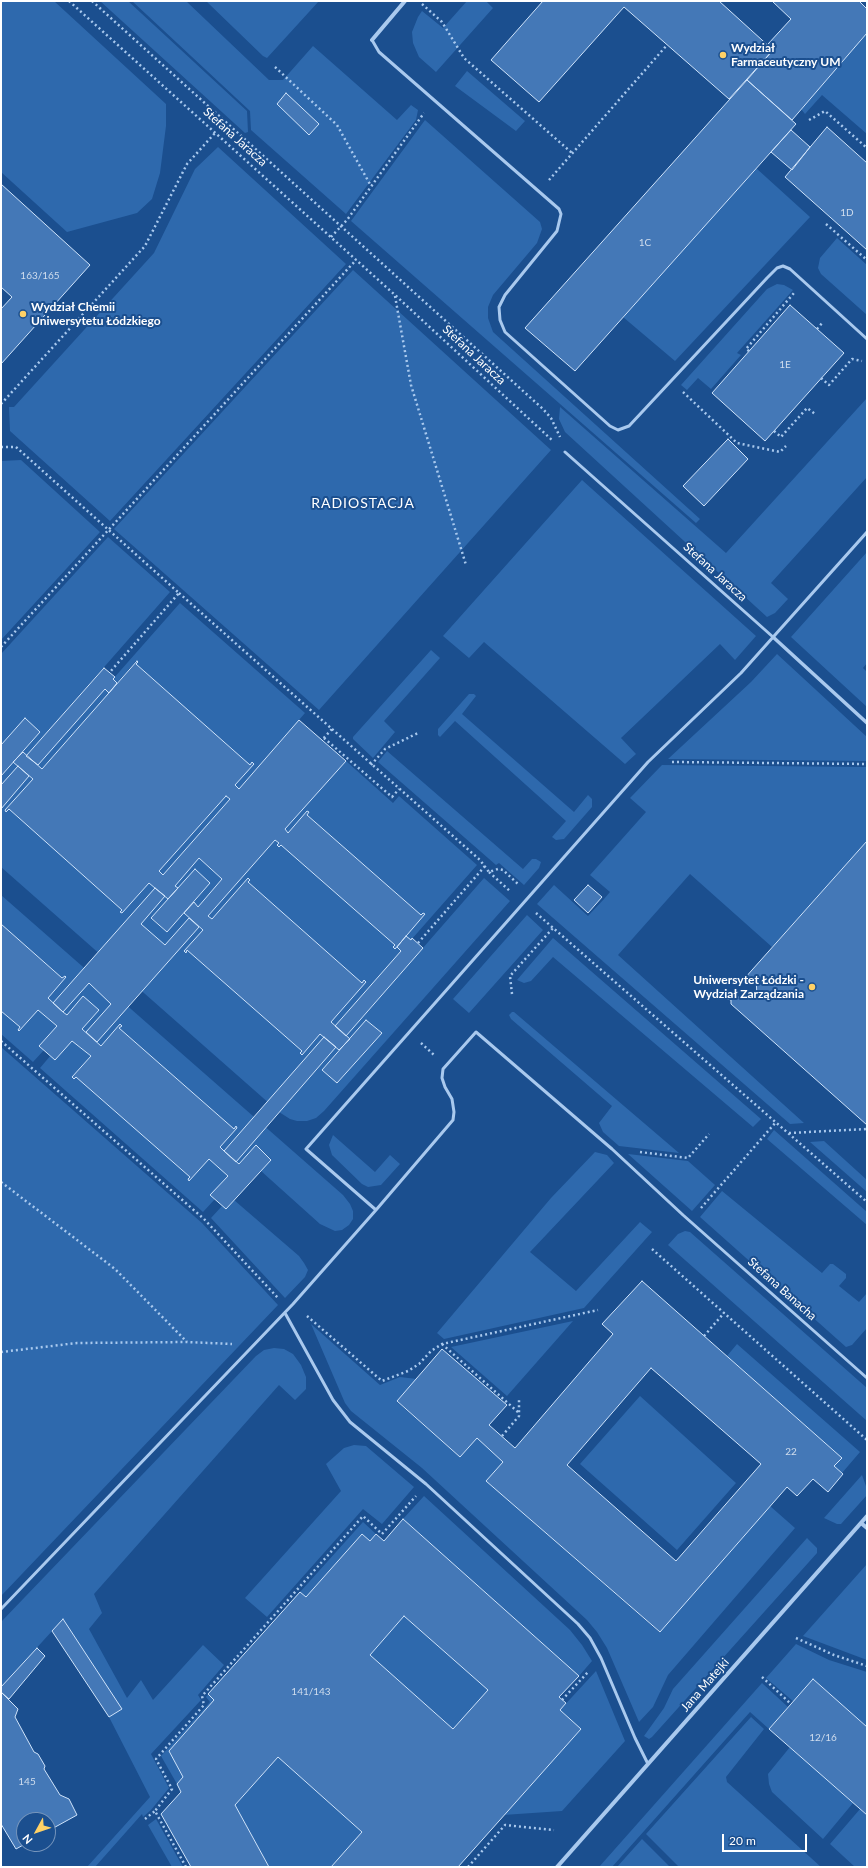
<!DOCTYPE html>
<html>
<head>
<meta charset="utf-8">
<style>
  body { margin:0 }
  #map { position:relative; width:868px; height:1868px; overflow:hidden; background:#1b4f8f; font-family:Lato,sans-serif }
  canvas { display:block }
  .frame { position:absolute; inset:0; border:2px solid #fff; pointer-events:none }
  .north { position:absolute; left:16px; top:1812px; width:40px; height:40px; box-sizing:border-box; background:#1b4f8f; border:1px solid #7695bc; border-radius:50%; rotate:230deg; font-size:11px; font-weight:700; line-height:16px; text-align:center; color:#fff }
  .north::after { content:''; display:block; margin:auto; width:14px; height:18px; background:#ffd166; clip-path:polygon(50% 0,100% 100%,50% 72%,0 100%) }
  .scale { position:absolute; left:722px; top:1834px; width:85px; height:18px; box-sizing:border-box; border:2px solid #fff; border-top:0; padding-left:5px; font-size:12px; line-height:14px; white-space:nowrap; color:#fff; -webkit-text-stroke:3px #1b4f8f; paint-order:stroke }
</style>
</head>
<body>
<div id="map">
<canvas width="868" height="1868"></canvas>
<div class="frame"></div>
<div class="north">N</div>
<div class="scale">20 m</div>
</div>
<script>
const ctx = document.querySelector('canvas').getContext('2d');
ctx.lineJoin = 'round';
function fill(path, color) { ctx.fillStyle = color; ctx.fill(path, 'evenodd'); }
const shape = rows => new Path2D(rows.map(r => 'M' + r).join(''));
function strokePath(path, color, width, dash) { ctx.strokeStyle = color; ctx.lineWidth = width; ctx.lineCap = dash ? 'butt' : 'round'; ctx.setLineDash(dash || []); ctx.stroke(path); }
function write(font, color, halo, rows, align = 'center') {
  ctx.font = font + ' Lato,sans-serif'; ctx.lineWidth = 4; ctx.setLineDash([]); ctx.textBaseline = 'middle'; ctx.strokeStyle = halo; ctx.fillStyle = color; for (const [text, x, y, turn = 0] of rows) {
    ctx.save(); ctx.translate(x, y); ctx.rotate((+turn || 0) * Math.PI / 180); ctx.textAlign = isNaN(turn) ? turn : align; if (halo) ctx.strokeText(text, 0, 0); ctx.fillText(text, 0, 0); ctx.restore();
  }
}
const green = shape([
  [1,1,54,1,166,104,166,126,160,173,152,199,137,213,67,232,1,172],
  [100,1,128,1,247,111,248,132,245,133],
  [132,1,186,1,269,80,283,80,313,46,397,120,411,105,418,110,416,120,346,214,251,130,250,111],
  [206,1,319,1,267,58,263,56],
  [467,1,486,1,493,8,436,72,419,57,413,43,412,32,418,17,422,11,443,28],
  [867,33,867,134,822,95,805,114,801,109],
  [467,71,525,121,516,131,455,86],
  [425,120,540,222,542,229,537,243,493,295,488,307,488,318,493,332,700,519,696,523,351,221],
  [218,147,346,264,110,521,10,431,9,407,14,407,154,253,195,169],
  [756,168,810,217,675,361,623,317],
  [837,238,867,265,867,315,821,274,818,268,820,258],
  [353,270,551,450,319,710,114,529],
  [777,284,784,285,793,290,737,353,741,355,711,389,698,378,687,390,681,385,767,289],
  [867,398,867,477,771,583,788,599,775,613,767,617,565,432,559,419,560,407,726,553],
  [21,460,100,532,1,640,1,461],
  [582,480,756,636,735,660,720,644,621,738,636,754,625,764,484,642,469,658,443,636],
  [108,537,170,592,26,756,23,752,40,732,25,718,1,745,1,654],
  [867,552,867,663,863,668,867,672,867,707,791,637],
  [180,603,305,713,239,789,235,785,254,763,250,765,136,664,138,662,136,661,117,683,113,679],
  [431,650,440,658,384,721,395,732,373,758,353,739,353,737],
  [777,654,867,737,867,761,668,759,751,682],
  [105,689,109,693,42,769,38,765],
  [469,694,474,694,476,696,462,714,574,812,588,795,592,799,592,807,564,839,556,840,552,837,566,821,455,721,440,737,438,735,438,729],
  [387,751,523,869,532,859,536,859,541,862,539,868,524,885,499,863,496,865,378,762],
  [346,761,393,803,399,796,477,865,411,940,406,936,425,914,421,915,307,815,309,813,308,811,288,833,285,829],
  [13,762,33,779,5,810,9,809,122,910,121,912,122,913,149,883,168,899,151,919,167,932,184,913,203,930,184,952,186,952,187,950,302,1051,300,1053,301,1055,320,1034,339,1050,322,1070,337,1083,382,1033,366,1020,350,1039,346,1036,484,878,510,901,324,1111,316,1118,307,1121,297,1121,290,1119,279,1112,1,867,1,776],
  [662,765,867,767,867,841,772,947,690,874,618,955,804,1123,790,1124,537,904,554,885,588,916,604,899,610,892,590,875,646,812,630,798],
  [226,796,230,799,163,875,159,871],
  [275,840,279,843,277,846,279,847,281,845,395,945,393,947,395,949,397,947,401,951,335,1026,331,1022,364,980,362,983,248,882,250,879,248,878,212,919,208,916],
  [199,858,222,879,198,907,194,902,210,883,195,870,178,888,175,886],
  [1,895,343,1195,350,1204,353,1211,353,1219,349,1225,342,1230,335,1231,320,1224,261,1171,271,1159,256,1145,239,1164,220,1147,237,1128,236,1127,234,1129,119,1028,122,1026,120,1025,101,1046,82,1029,99,1010,83,996,67,1015,48,998,66,977,65,976,62,978,1,924],
  [527,915,543,930,469,1013,453,999],
  [553,938,761,1119,753,1127,553,957,531,981,524,983,517,980],
  [38,1010,57,1026,39,1046,44,1050,33,1062,1,1034,1,1011,20,1027,18,1030,19,1031],
  [512,1012,514,1012,679,1153,619,1146,603,1132,599,1123,612,1106,511,1019,509,1015],
  [72,1041,91,1056,72,1078,74,1079,76,1077,190,1177,189,1181,209,1159,228,1176,211,1195,215,1199,203,1212,40,1068,51,1055],
  [1,1047,202,1223,278,1305,1,1596],
  [774,1130,867,1212,867,1225,767,1139],
  [333,1135,375,1172,390,1155,400,1164,381,1185,368,1187,362,1184,332,1155,329,1145],
  [824,1141,867,1180,867,1192,810,1142],
  [595,1152,607,1155,614,1163,530,1252,576,1291,640,1222,652,1232,584,1308,444,1339,437,1333,551,1198],
  [628,1154,688,1161,715,1185,692,1211],
  [722,1191,822,1273,830,1264,833,1264,846,1274,846,1278,839,1286,859,1302,867,1293,867,1328,852,1345,846,1347,700,1217],
  [234,1200,299,1256,304,1263,308,1270,305,1277,285,1298,211,1218,222,1206,226,1209],
  [685,1231,690,1232,867,1388,867,1421,668,1245,678,1234],
  [573,1321,507,1396,451,1347],
  [311,1324,380,1385,400,1377,417,1379,397,1402,460,1457,477,1438,503,1462,486,1481,659,1632,770,1506,795,1528,668,1675,653,1707,639,1722,607,1648,597,1632,587,1620,422,1468,351,1411,345,1403],
  [737,1344,860,1452,842,1473,834,1466,842,1458,727,1356],
  [274,1348,284,1349,293,1354,301,1365,306,1377,306,1389,295,1400,279,1385,94,1594,102,1613,89,1629,127,1698,141,1680,153,1700,203,1645,224,1665,198,1695,201,1700,151,1754,169,1788,151,1810,143,1817,142,1814,95,1867,87,1867,150,1797,109,1717,121,1709,63,1619,1,1687,1,1622,256,1356,264,1350],
  [640,1396,736,1483,677,1550,580,1464],
  [354,1445,366,1446,414,1487,382,1524,363,1509,267,1617,245,1598,341,1491,326,1464,344,1448],
  [862,1475,867,1489,867,1495,841,1524,837,1524,824,1518],
  [424,1496,570,1630,582,1645,592,1661,579,1676,403,1519],
  [363,1522,376,1534,370,1541,362,1534,306,1597,300,1592],
  [807,1538,817,1548,817,1553,652,1737,649,1739,644,1736,664,1708,673,1689],
  [867,1564,867,1660,803,1636],
  [404,1616,488,1690,453,1729,370,1655],
  [796,1644,829,1660,867,1672,867,1727,813,1679,794,1702,766,1678],
  [596,1671,625,1741,562,1811,503,1815,581,1729,560,1710],
  [762,1683,788,1707,769,1729,750,1712,612,1867,599,1867],
  [208,1694,214,1700,169,1751,183,1777,177,1784,161,1756,210,1702,206,1697],
  [751,1717,764,1729,726,1777,727,1782,821,1867,679,1867,646,1834],
  [790,1747,853,1803,823,1839,772,1792,769,1784,768,1774],
  [278,1757,362,1832,331,1867,269,1867,235,1805],
  [860,1809,867,1815,867,1867,855,1867,830,1844],
  [156,1819,183,1867,172,1867,148,1825],
  [642,1839,670,1867,617,1867]
]);
const building = shape([
  [543,1,719,1,773,50,729,99,624,7,539,102,491,60,543,1],
  [772,1,859,1,867,9,867,33,792,120,747,80,773,50,768,44,791,19,772,1],
  [747,80,796,124,575,371,525,328,747,80],
  [286,93,319,124,309,135,277,104,286,93],
  [827,127,867,163,867,250,785,177,827,127],
  [791,130,810,147,792,170,771,152,791,130],
  [1,184,90,265,1,364,1,309,12,297,1,287,1,184],
  [790,305,844,353,765,441,712,393,790,305],
  [728,439,748,459,704,506,683,486,728,439],
  [137,661,138,662,136,664,250,765,252,762,254,764,235,785,239,789,299,720,346,761,285,829,288,833,307,811,309,812,307,815,421,915,423,913,425,914,395,949,393,947,395,945,281,845,279,847,277,845,279,843,275,840,208,916,212,919,248,878,250,880,248,882,362,983,364,980,366,982,331,1022,350,1039,339,1050,320,1034,302,1055,300,1053,302,1051,187,950,186,953,184,951,203,930,184,913,194,902,198,907,222,879,199,858,175,886,178,888,168,899,149,883,122,913,120,912,122,910,9,809,6,812,5,810,33,779,13,762,23,752,42,769,137,661],
  [226,796,230,799,163,875,159,871,226,796],
  [104,668,115,677,113,679,117,683,109,693,105,689,38,765,26,756,104,668],
  [25,718,40,732,1,776,1,745,25,718],
  [18,766,29,776,1,809,1,785,18,766],
  [867,841,867,1125,731,1004,731,1000,724,998,757,996,756,978,744,979,867,841],
  [195,869,210,883,167,932,151,918,195,869],
  [588,885,602,897,588,913,574,900,588,885],
  [155,888,165,896,141,924,165,945,189,918,199,927,97,1042,86,1032,111,1004,89,983,63,1012,53,1003,155,888],
  [1,924,62,978,65,976,66,977,48,998,63,1012,67,1015,83,996,99,1010,82,1029,101,1046,120,1024,122,1026,119,1028,234,1129,236,1126,237,1128,220,1147,224,1151,239,1164,256,1145,271,1160,226,1209,210,1195,228,1176,209,1159,189,1181,188,1179,190,1177,76,1077,74,1079,72,1077,91,1056,72,1041,55,1060,39,1046,57,1026,38,1010,19,1031,18,1030,20,1027,1,1011,1,924],
  [406,936,411,940,412,938,423,948,346,1036,335,1026,401,951,397,947,406,936],
  [366,1020,382,1033,337,1083,322,1070,366,1020],
  [324,1037,336,1047,236,1162,224,1151,324,1037],
  [642,1281,842,1458,834,1466,843,1474,828,1492,813,1479,797,1496,787,1487,660,1632,486,1481,503,1462,477,1438,460,1457,397,1401,442,1349,507,1405,489,1425,515,1448,613,1334,602,1324,642,1281],
  [651,1368,761,1464,676,1561,567,1465,651,1368],
  [403,1519,579,1676,559,1697,566,1703,560,1710,581,1729,458,1867,331,1867,362,1832,278,1757,235,1805,269,1867,191,1867,161,1814,181,1792,177,1784,183,1777,169,1751,214,1700,208,1694,300,1592,306,1597,362,1534,370,1541,376,1534,384,1541,403,1519],
  [404,1616,488,1690,453,1729,370,1655,404,1616],
  [63,1619,122,1709,109,1717,52,1631,63,1619],
  [37,1648,45,1656,9,1699,1,1692,1,1687,37,1648],
  [813,1679,867,1727,867,1815,769,1729,813,1679],
  [1,1692,18,1709,15,1717,34,1752,38,1754,45,1766,44,1769,60,1795,69,1799,77,1815,48,1831,48,1820,24,1820,25,1844,16,1849,1,1824,1,1692]
]);
const path = shape([
  [69,1,395,295,553,441],
  [92,1,543,409,551,418,560,437],
  [422,4,442,22,464,58,572,153],
  [275,67,337,125,371,186],
  [809,120,825,111,867,148],
  [549,180,667,45],
  [826,224,867,260],
  [331,237,347,220,424,113],
  [395,296,411,385,466,565],
  [817,329,823,322],
  [749,351,746,349,794,293],
  [821,378,829,385,852,359,862,361],
  [683,392,737,443,780,452,786,446],
  [1,404,145,246,187,164,215,133],
  [774,431,781,437,807,408,815,414],
  [1,447,16,447,179,593,110,672],
  [179,593,332,729,322,740],
  [1,647,356,260],
  [332,729,480,860,489,872,498,869,503,870,518,884],
  [324,738,392,797,399,789],
  [672,762,867,764],
  [371,765,385,749,418,733],
  [489,872,511,892],
  [536,913,867,1202],
  [418,943,485,866],
  [512,994,510,976,553,928],
  [1,1041,204,1219,278,1298],
  [421,1043,434,1055],
  [789,1133,867,1129],
  [640,1152,688,1158,709,1134],
  [1,1182,115,1269,187,1342],
  [701,1208,776,1122],
  [652,1249,867,1440],
  [307,1316,382,1381,408,1371,419,1364,431,1351,442,1344,598,1310],
  [704,1336,724,1313],
  [442,1344,519,1413],
  [1,1352,77,1343,187,1342,232,1344],
  [502,1436,519,1416,519,1398],
  [796,1638,834,1655,867,1666],
  [762,1677,791,1704],
  [562,1700,589,1671],
  [145,1819,155,1811],
  [186,1867,155,1811,172,1789,156,1759,204,1705,202,1696,363,1516,382,1534,416,1496],
  [468,1867,505,1825,554,1830]
]);
const service = shape([
  [372,40,379,52,559,209,561,214,557,231,505,295,499,307,500,320,505,332,610,426,618,430,629,426,767,278,777,268,783,266,790,269,867,339],
  [565,452,773,637],
  [376,1210,453,1120,454,1112,452,1099,445,1087,442,1078,443,1069,476,1032,612,1149,683,1215,867,1378],
  [285,1313,333,1400,350,1422,426,1484,578,1624,590,1638,601,1658,635,1738,648,1764],
  [1,1609,293,1304,376,1210,306,1149,648,762,741,673,867,532]
]);
const pedestrian = shape([
  [773,637,867,723]
]);
const minor = shape([
  [372,40,405,1],
  [861,1523,867,1528],
  [557,1867,867,1516]
]);
const markers = [
  [723,55,4,"#ffd166"],
  [23,314,4,"#ffd166"],
  [812,987,4,"#ffd166"]
];
const numberNames = [
  ["1D",847,213],
  ["1C",645,243],
  ["163/165",40,276],
  ["1E",785,365],
  ["22",791,1452],
  ["141/143",311,1692],
  ["12/16",823,1738],
  ["145",27,1782]
];
const poiNames = [
  ["Wydział",731,48],
  ["Farmaceutyczny UM",731,62],
  ["Wydział Chemii",31,307],
  ["Uniwersytetu Łódzkiego",31,321],
  ["Uniwersytet Łódzki -",804,980,"right"],
  ["Wydział Zarządzania",804,994,"right"]
];
const streetNames = [
  ["Stefana Jaracza",235,137,42],
  ["Stefana Jaracza",474,355,43],
  ["Stefana Jaracza",715,572,42],
  ["Stefana Banacha",782,1289,42],
  ["Jana Matejki",705,1685,-49]
];
const quarterNames = [
  ["RADIOSTACJA",363,503]
];
fill(green, '#2e69ad');
fill(building, '#4478b7');
strokePath(building, '#cfe3fa', 1);
strokePath(path, '#a9c9ee', 2.5, [2, 3]);
strokePath(service, '#a9c9ee', 3);
strokePath(pedestrian, '#a9c9ee', 3.5);
strokePath(minor, '#a9c9ee', 4);
for (const [x, y, r, color] of markers) { const dot = new Path2D(); dot.arc(x, y, r, 0, 2 * Math.PI); ctx.fillStyle = color; ctx.fill(dot); strokePath(dot, '#1b4f8f', 1.5); }
write('10px', '#d0dded', null, numberNames);
write('bold 12px', '#fff', '#1b4f8f', poiNames, 'left');
write('12px', '#fff', '#1b4f8f', streetNames);
ctx.letterSpacing = '1px';
write('14px', '#fff', '#1b4f8f', quarterNames);
ctx.letterSpacing = '0px';
</script>
</body>
</html>
